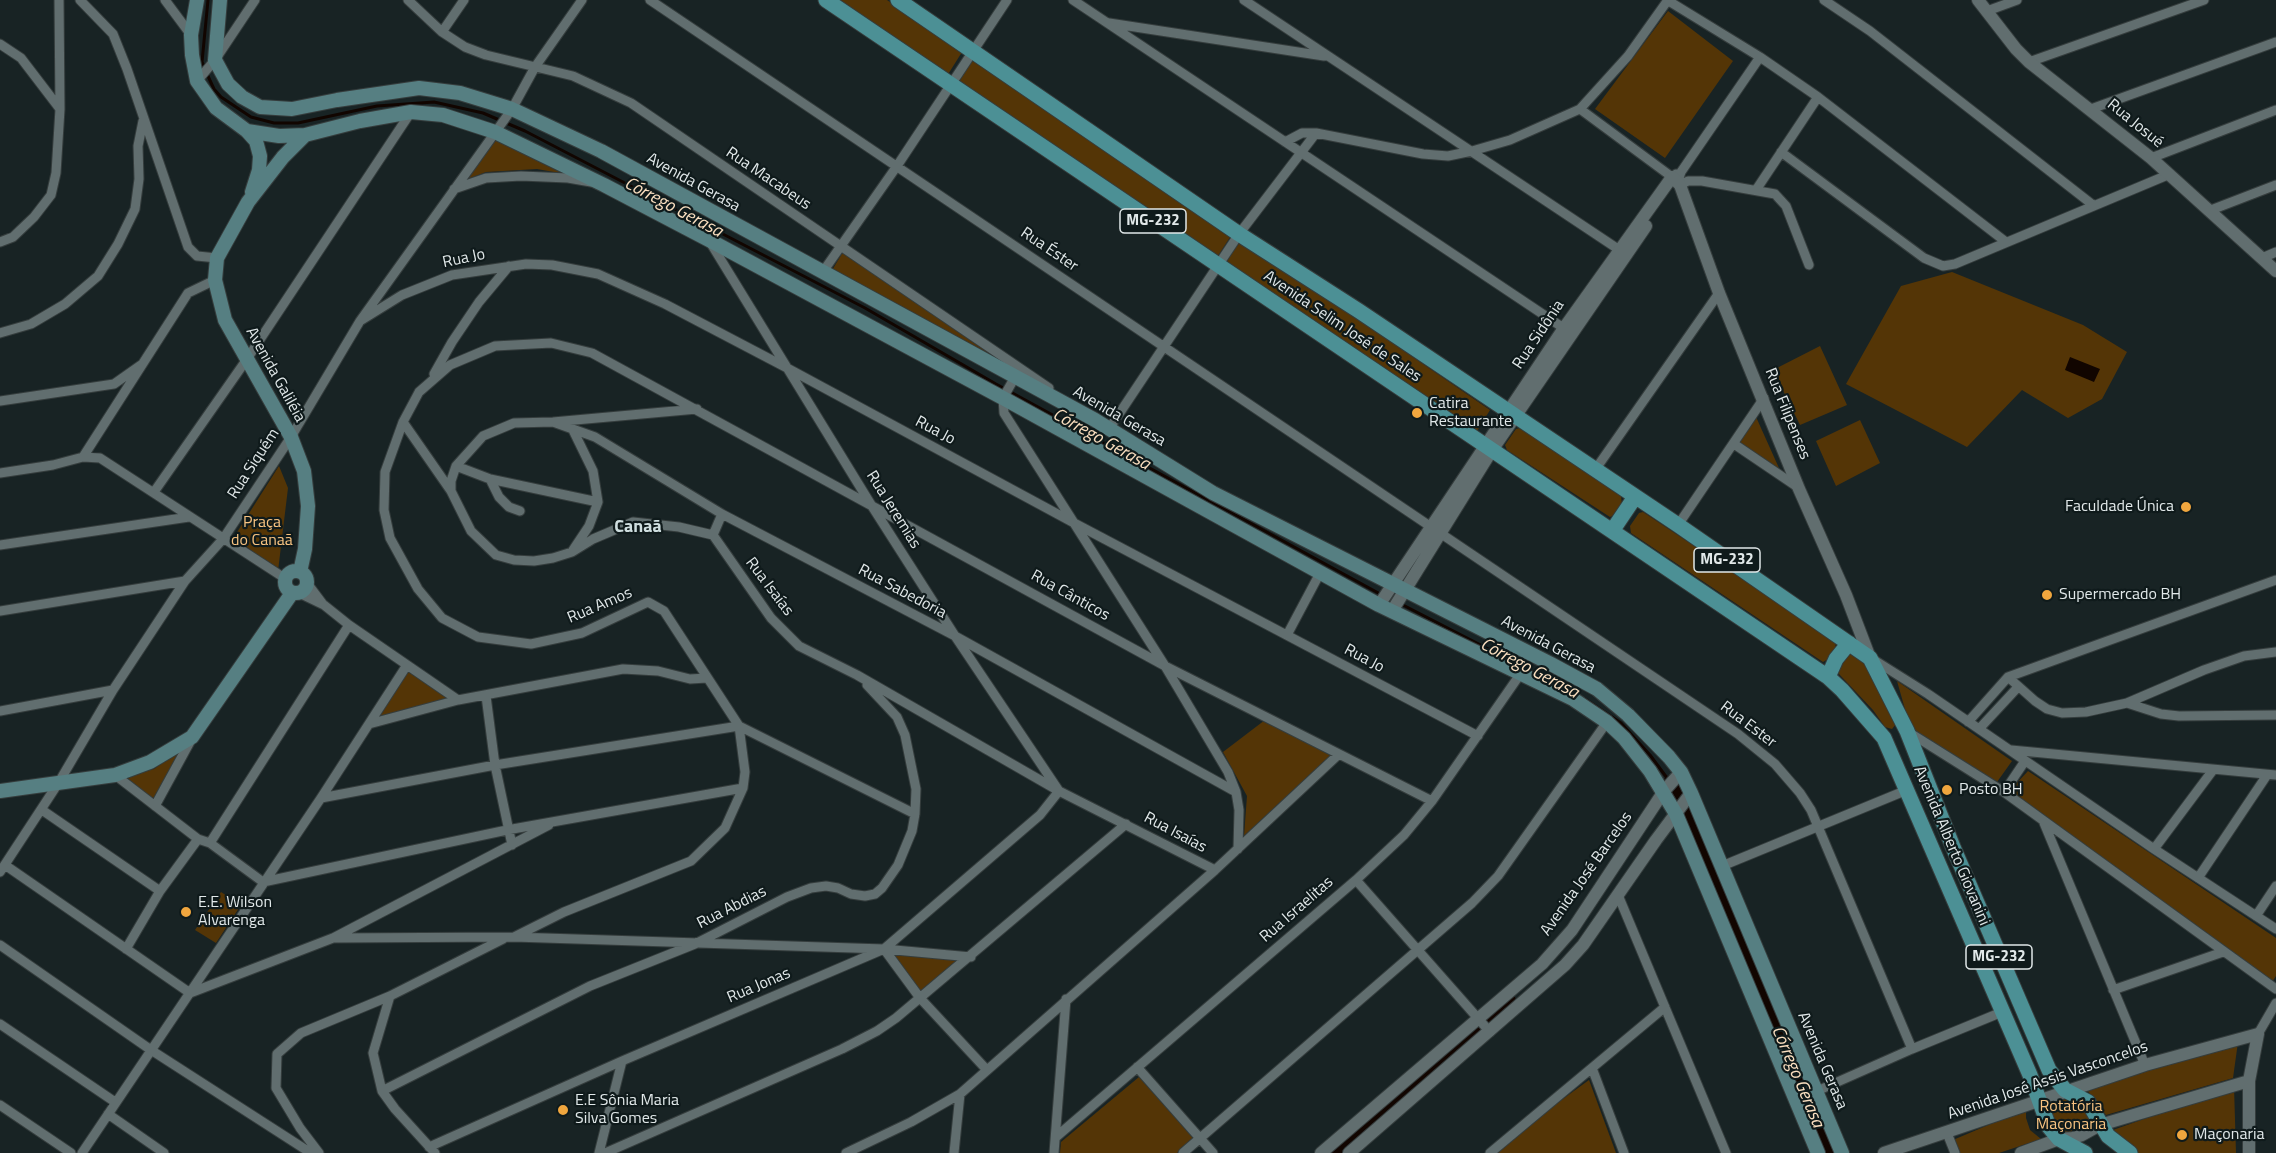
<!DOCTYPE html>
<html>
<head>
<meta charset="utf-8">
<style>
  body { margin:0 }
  canvas { display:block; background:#182324 }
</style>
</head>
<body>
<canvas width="2276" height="1153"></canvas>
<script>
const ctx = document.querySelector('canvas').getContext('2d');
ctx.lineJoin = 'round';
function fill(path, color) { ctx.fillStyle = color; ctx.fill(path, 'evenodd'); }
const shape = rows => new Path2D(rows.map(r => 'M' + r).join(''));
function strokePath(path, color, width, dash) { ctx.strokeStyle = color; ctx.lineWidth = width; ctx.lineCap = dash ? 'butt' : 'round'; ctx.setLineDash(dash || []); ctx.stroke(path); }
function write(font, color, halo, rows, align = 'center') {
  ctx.font = font + ' "Titillium Web",sans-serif'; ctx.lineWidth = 4.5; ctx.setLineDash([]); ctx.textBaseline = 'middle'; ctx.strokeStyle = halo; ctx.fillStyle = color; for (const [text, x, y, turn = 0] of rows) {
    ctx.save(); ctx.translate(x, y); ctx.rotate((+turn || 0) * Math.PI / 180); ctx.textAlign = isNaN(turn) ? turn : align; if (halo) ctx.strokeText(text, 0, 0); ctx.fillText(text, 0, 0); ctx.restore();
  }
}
const green = shape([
  [834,0,887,0,962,52,947,76],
  [1668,11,1733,61,1665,158,1595,109],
  [973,57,1232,234,1216,259,958,84],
  [495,137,582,177,537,169,486,172,463,181],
  [1241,239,1490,410,1476,433,1225,264],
  [843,252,1050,392,831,272],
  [1952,272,2083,325,2127,352,2102,399,2068,418,2022,390,1967,447,1846,384,1901,286],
  [1820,346,1847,405,1800,425,1773,370],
  [1752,408,1783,477,1732,439],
  [1860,420,1880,463,1836,486,1816,441],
  [1520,428,1621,496,1622,505,1614,515,1610,517,1507,450,1505,445,1516,429],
  [279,466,288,488,278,571,234,537],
  [1643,512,1836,640,1835,651,1828,659,1823,662,1631,533,1630,526,1639,513],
  [1853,653,1867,665,1896,724,1892,729,1885,727,1873,710,1839,674,1837,670,1843,655],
  [408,668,451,699,375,719],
  [1897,681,2012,761,1997,782,1911,730],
  [1265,720,1332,754,1244,836,1247,796,1223,752],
  [185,746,151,802,121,777,154,769],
  [2028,771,2276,938,2276,976,2272,982,2022,802,2015,794,2016,784],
  [221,892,241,905,216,943,195,930],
  [889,952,963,959,921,995],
  [2238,1042,2233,1078,2106,1115,2087,1090],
  [1139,1077,1193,1138,1177,1153,1060,1153,1061,1142],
  [1589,1080,1616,1153,1494,1153,1523,1128],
  [2234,1087,2236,1153,2137,1153,2113,1130],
  [2068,1097,2078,1100,2092,1118,2090,1125,2084,1131,2064,1133,2057,1129,2052,1115,2052,1107],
  [2026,1109,2026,1118,2030,1130,2041,1139,1999,1153,1959,1153,1953,1140]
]);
const water = shape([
  [2070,357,2100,369,2094,382,2065,370]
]);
const stream = shape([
  [205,68,202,62,208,0],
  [207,74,214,89,221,97,251,117,274,123,298,123,377,106,434,102,483,113,525,131,865,308,996,384,1382,595],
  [1401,604,1574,693],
  [1585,699,1621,723,1650,755,1670,782]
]);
const river = shape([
  [1671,783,1830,1153],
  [1332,1153,1508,1001]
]);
const minor = shape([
  [80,0,113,34,127,69,188,247,197,256,217,258],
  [165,0,191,35],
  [408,0,442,32,465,47,486,55,573,76,631,103,1049,388],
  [650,0,1738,734,1775,764,1800,793,1811,810,1912,1049],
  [1073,0,1568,331],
  [1244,0,1624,253],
  [1667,0,1760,57,1818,97,2006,242],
  [1824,0,1870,31,2093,205],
  [1987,11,2017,0],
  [1109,23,1324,56],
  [442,32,464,0],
  [0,44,21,58,60,109],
  [2029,62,2204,0],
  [197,81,215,60,255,0],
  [1580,109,1672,177,1676,174],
  [2091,109,2276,42],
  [1285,142,1302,133,1316,133,1423,154,1448,156,1472,151,1510,140,1580,109,1628,56,1668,0],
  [1781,152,1924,258,1943,266,1955,264,2170,174],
  [2151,158,2276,110],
  [1678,181,1681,172,1760,57],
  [1680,185,1688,181,1702,181,1775,194,1786,206,1809,265],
  [454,189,486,178,521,176,568,178,591,182],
  [1756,190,1818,97],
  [2211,210,2276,185],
  [0,242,13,237,34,217,51,195,56,173,60,109,59,0],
  [2262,258,2276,252],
  [822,273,897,166,1007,0],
  [360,321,402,295,452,275,526,264,552,265,598,274,665,304,789,369,1076,524,1478,736],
  [0,333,31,324,65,304,98,276,118,244,135,209,139,179,138,146,143,121],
  [434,374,452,342,479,302,509,266],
  [1015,377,1003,398,1004,413,1165,666,1228,772,1236,792,1239,810,1238,849],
  [0,401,114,384,141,365],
  [403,422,451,491,471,531,496,555,514,560,534,561,553,558,572,552,593,539,633,522,679,527,713,535,771,618,799,646,857,675,1059,791,1215,870],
  [553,422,595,437,722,514,955,636,1236,792],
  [572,428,593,471,598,502,589,526,573,550],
  [1109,429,1239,234,1316,133],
  [1734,444,1799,488],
  [83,457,188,293,215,280],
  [456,466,490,479,598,502],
  [1595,470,1719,293],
  [0,473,53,465,83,457,100,458,286,579],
  [490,479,499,497,509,507,520,511],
  [451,491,451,481,456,466,483,436,514,423,553,422,697,409],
  [154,492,247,359,411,112],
  [1678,525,1764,398],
  [713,535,722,514],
  [0,545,189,517],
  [307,583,322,603],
  [299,593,324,605,349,625,458,700],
  [0,611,185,581],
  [1287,635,1320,573],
  [1874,660,1928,694,2154,849,2276,929],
  [2008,677,2035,701,2047,709,2062,713,2086,712,2127,703,2204,670,2244,656,2276,652],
  [486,696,495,765,512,845],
  [2127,703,2161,714,2179,716,2276,715],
  [0,711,113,690],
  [1968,722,2008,677,2276,580],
  [369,724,458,700,623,669,658,671,690,679,707,678],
  [739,726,915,814],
  [1979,729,2018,687],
  [1910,733,2004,792,2276,989],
  [2011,750,2276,775],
  [115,775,198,839,210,843,263,882,507,830,743,788],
  [2004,792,2025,761],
  [321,798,495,765,739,726],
  [155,806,191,740],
  [42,810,160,891],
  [2044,823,2145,1065],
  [210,843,349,625],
  [2154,849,2213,770],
  [5,865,190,993,333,938,549,825],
  [1722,866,1907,790],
  [0,872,59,782,113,690,185,581,223,539,291,437,360,321,512,109,535,67,582,0],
  [2198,878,2267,775],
  [1356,880,1490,1032],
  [1618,895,1726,1153],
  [2256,916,2276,886],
  [514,937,564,912,691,861,725,828,743,788,745,772,739,726,664,611,648,602,582,633,531,644,478,637,442,618,418,589,390,538,384,510,385,472,403,422,419,392,450,365,495,346,551,343,592,353,1165,666,1432,801],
  [333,938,514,937,884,949,971,957],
  [0,945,151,1050,311,1153],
  [126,949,160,891,198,839],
  [884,949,920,998,986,1069],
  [2113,990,2223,952],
  [390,996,373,1053,382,1091,395,1109,435,1153],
  [0,1024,115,1102],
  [2258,1034,2276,1003],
  [1137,1067,1213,1153],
  [1592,1068,1624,1153],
  [382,1091,590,986,695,944,787,897,811,888,826,886,838,888,851,894,865,896,875,894,882,888,898,865,912,831,915,814,916,789,905,735,897,717,867,685],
  [1817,1091,1912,1049,2002,1012],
  [0,1105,71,1153],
  [108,1114,164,1153],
  [1947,1133,1955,1153],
  [1056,1137,1356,880,1404,835,1432,801,1521,673],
  [429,1147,622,1061,884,949,1040,815,1059,791,955,636,870,503,710,242],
  [82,1153,321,798,407,665],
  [319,1153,300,1128,276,1088,277,1054,301,1033,390,996,503,939],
  [599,1153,622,1061],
  [605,1153,842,1049,877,1031,896,1018,1126,824],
  [846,1153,911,1122,960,1094,1215,870,1339,754],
  [954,1153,960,1094],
  [1054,1153,1066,999],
  [1183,1153,1472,903,1498,876,1607,722],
  [1490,1153,1665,1007]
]);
const tertiary = shape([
  [1978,0,2016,49,2029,62,2151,158,2276,271],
  [1379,605,1564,328,1672,177,1680,185,1719,293,1799,489,1846,595,1870,658],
  [1392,611,1492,450,1646,226],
  [1321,1153,1542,964,1572,930,1664,791,1681,772],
  [1349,1153,1565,965,1583,945,1656,840,1691,793],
  [1884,1153,2145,1065,2258,1034,2249,1081,2249,1153],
  [2021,1153,2059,1139,2073,1138,2082,1135,2100,1125,2249,1081]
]);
const secondary = shape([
  [197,0,191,35,192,55,197,81,216,108,247,131,279,136,305,135,360,121,411,112,443,115,495,132,604,185,709,240,1003,398,1379,605,1573,699,1607,722,1624,738,1650,771,1676,814,1818,1153],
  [220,0,215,60,228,84,242,97,260,107,292,109,337,100,419,88,460,93,512,109,601,151,1095,420,1213,493,1551,664,1597,689,1628,715,1669,757,1681,772,1691,793,1842,1153],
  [247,131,256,141,260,156,259,170,252,192],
  '285 582a11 11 0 1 1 22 0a11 11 0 1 1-22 0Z',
  [300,572,305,549,308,506,304,471,291,437,225,320,215,280,217,258,248,202,283,157,305,135],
  [0,791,115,775,150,762,192,737,292,593]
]);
const primary = shape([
  [826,0,1828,677,1842,690,1884,738,2030,1075,2049,1127,2059,1139,2085,1153],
  [898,0,1239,234,1359,311,1678,525,1870,658,1907,731,1953,847,2049,1070,2065,1090,2088,1102,2108,1136,2130,1153],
  [1612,531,1635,497],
  [1828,677,1836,659,1849,643]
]);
const markers = [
  [1417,413,6,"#f0a63e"],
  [2186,507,6,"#f0a63e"],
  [2047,595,6,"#f0a63e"],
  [1947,790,6,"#f0a63e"],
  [186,912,6,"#f0a63e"],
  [563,1110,6,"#f0a63e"],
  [2182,1135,6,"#f0a63e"]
];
const shields = [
  [1153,221,66],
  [1727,560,66],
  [1999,957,66]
];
const shieldNames = [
  ["MG-232",1153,221],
  ["MG-232",1727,560],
  ["MG-232",1999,957]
];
const streetNames = [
  ["Rua Josué",2135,124,39],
  ["Rua Macabeus",768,179,34],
  ["Avenida Gerasa",693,183,29],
  ["Rua Éster",1049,250,34],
  ["Rua Jo",464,259,-12],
  ["Avenida Selim José de Sales",1342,327,34],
  ["Rua Sidônia",1539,335,-56],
  ["Avenida Galiléia",275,375,61],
  ["Rua Filipenses",1787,414,68],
  ["Avenida Gerasa",1119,417,30],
  ["Rua Jo",935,431,28],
  ["Rua Siquém",254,464,-57],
  ["Rua Jeremias",893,510,58],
  ["Rua Isaías",769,587,53],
  ["Rua Sabedoria",902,592,28],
  ["Rua Cânticos",1070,596,29],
  ["Rua Amos",600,606,-23],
  ["Avenida Gerasa",1548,645,28],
  ["Rua Jo",1364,659,28],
  ["Rua Ester",1748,725,37],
  ["Rua Isaías",1175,833,28],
  ["Avenida Alberto Giovanini",1951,846,67],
  ["Avenida José Barcelos",1587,874,-55],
  ["Rua Abdias",732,908,-27],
  ["Rua Israelitas",1297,910,-41],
  ["Rua Jonas",759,986,-23],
  ["Avenida Gerasa",1822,1061,67],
  ["Avenida José Assis Vasconcelos",2048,1081,-19]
];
const poiNames = [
  ["Catira",1429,404],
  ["Restaurante",1429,422],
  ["Faculdade Única",2174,507,"right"],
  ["Supermercado BH",2059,595],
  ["Posto BH",1959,790],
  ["E.E. Wilson",198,903],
  ["Alvarenga",198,921],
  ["E.E Sônia Maria",575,1101],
  ["Silva Gomes",575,1119],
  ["Maçonaria",2194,1135]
];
const parkNames = [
  ["Praça",262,523],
  ["do Canaã",262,541],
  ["Rotatória",2071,1107],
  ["Maçonaria",2071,1125]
];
const waterNames = [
  ["Córrego Gerasa",673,208,28],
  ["Córrego Gerasa",1101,440,29],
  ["Córrego Gerasa",1529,669,28],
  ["Córrego Gerasa",1797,1077,67]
];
const neighbourhoodNames = [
  ["Canaã",638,528]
];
fill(green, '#543506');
fill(water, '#110500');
strokePath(stream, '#110500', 3);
strokePath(river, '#110500', 16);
strokePath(minor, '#353d3d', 11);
strokePath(tertiary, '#353d3d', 14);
strokePath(secondary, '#353d3d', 16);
strokePath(primary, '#353d3d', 17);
strokePath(minor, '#616e6f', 9);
strokePath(tertiary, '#616e6f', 12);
strokePath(secondary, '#567f82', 14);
strokePath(primary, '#4c9095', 15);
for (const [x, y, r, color] of markers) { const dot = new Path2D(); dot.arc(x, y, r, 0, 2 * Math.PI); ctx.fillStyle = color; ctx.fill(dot); strokePath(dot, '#0f1a1b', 2); }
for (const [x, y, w] of shields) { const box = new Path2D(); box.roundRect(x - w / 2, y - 12, w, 24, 4.5); ctx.fillStyle = '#0f1a1b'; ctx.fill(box); strokePath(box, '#e1e8e9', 1.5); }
write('bold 15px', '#e1e8e9', null, shieldNames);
write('16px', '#e1e8e9', '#0f1a1b', streetNames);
write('16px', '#e1e8e9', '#0f1a1b', poiNames, 'left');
write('16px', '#f8c381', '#0f1a1b', parkNames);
write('italic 18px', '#fadfc0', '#0f1a1b', waterNames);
write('bold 18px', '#cfdedf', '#0f1a1b', neighbourhoodNames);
</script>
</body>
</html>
